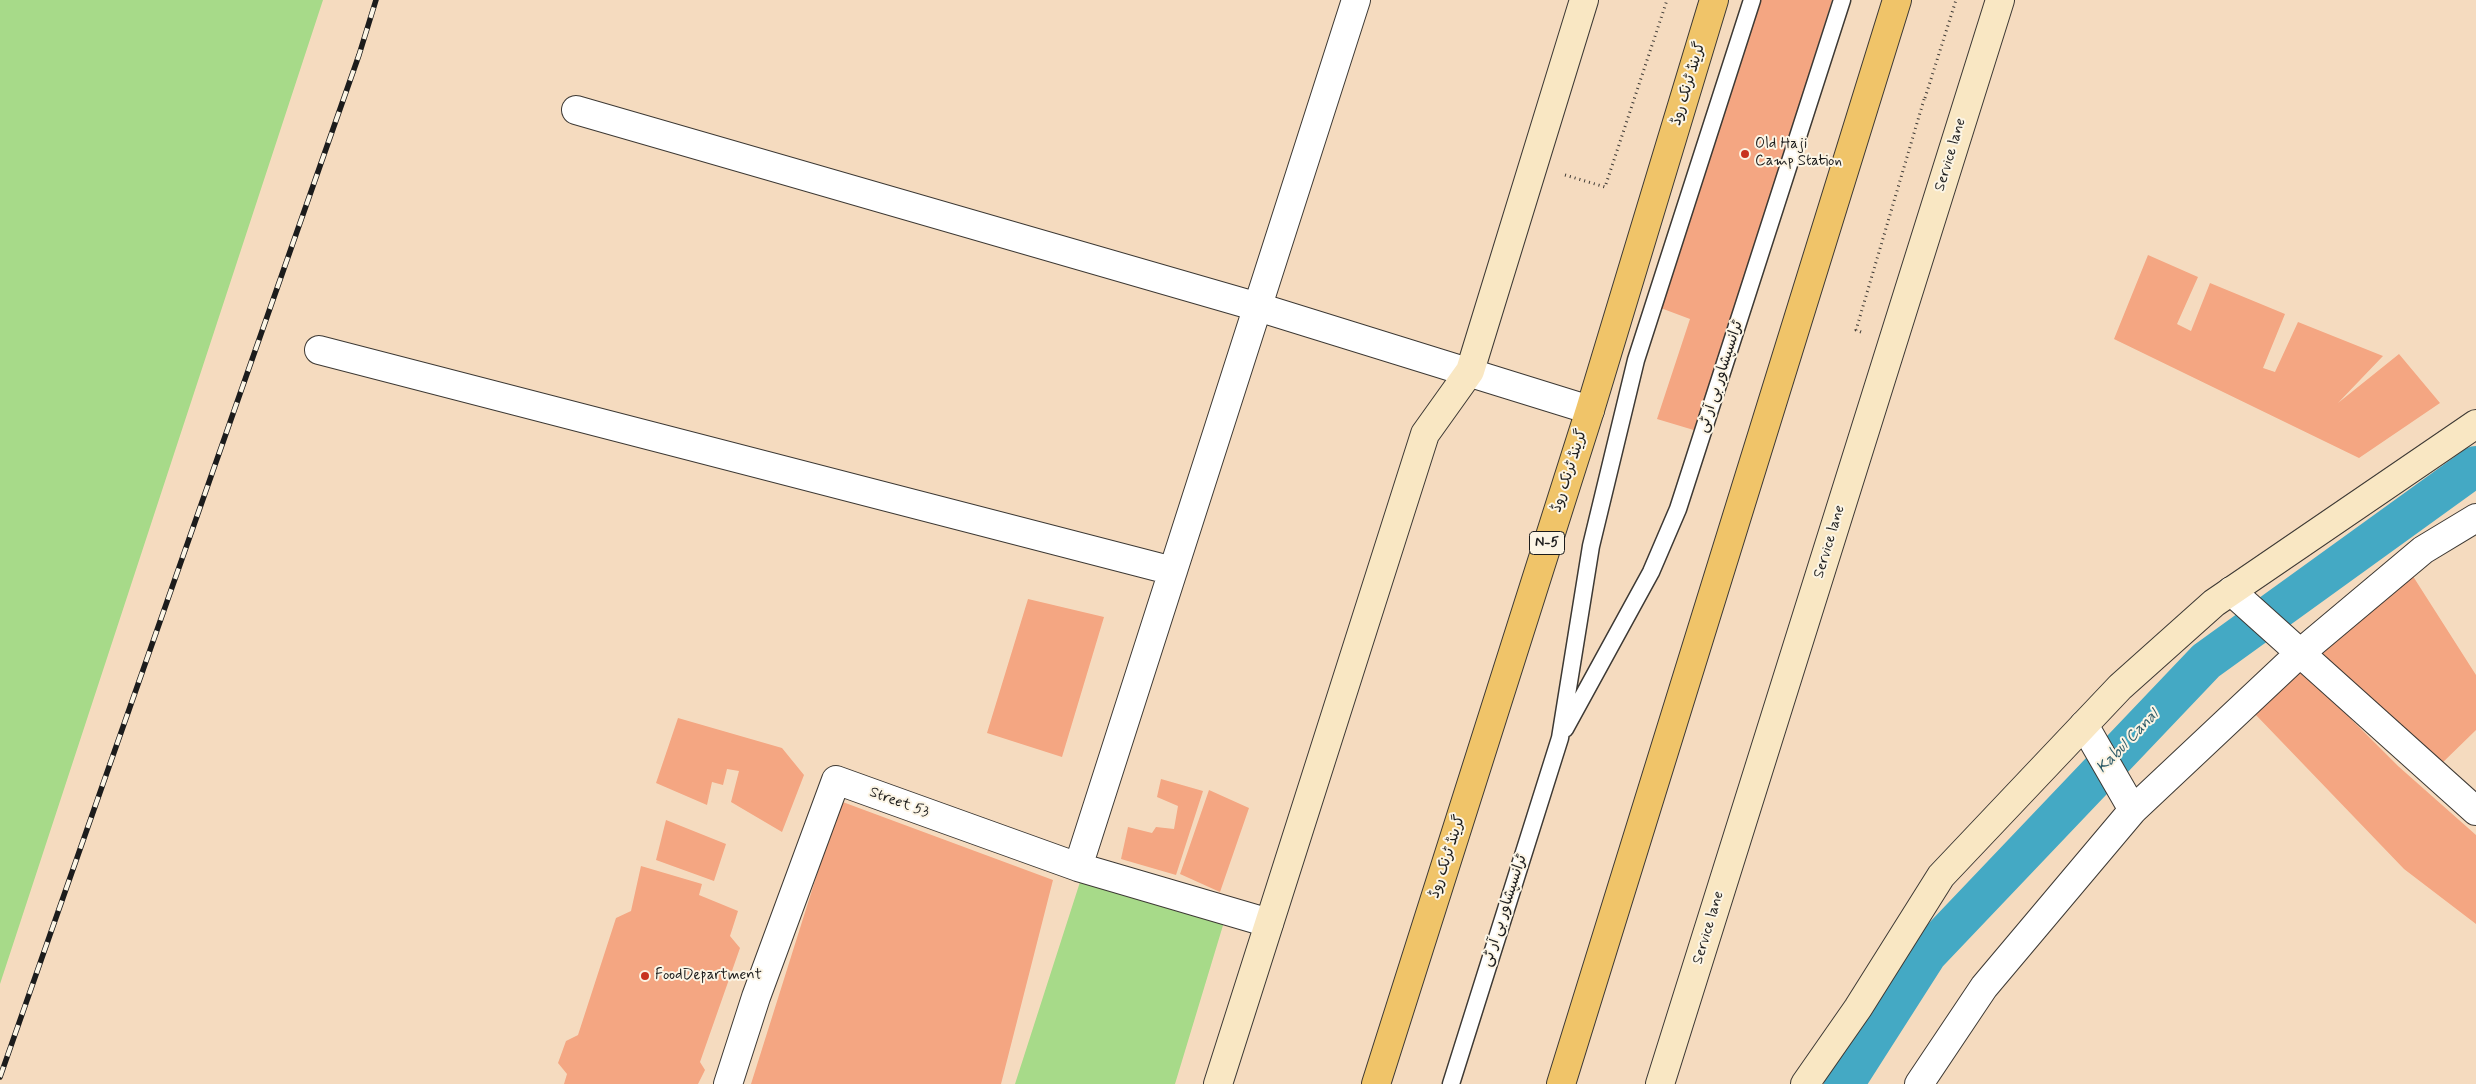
<!DOCTYPE html>
<html>
<head>
<meta charset="utf-8">
<style>
  body { margin:0 }
  canvas { display:block; background:#f5dbbf }
</style>
</head>
<body>
<canvas width="2476" height="1084"></canvas>
<script>
const ctx = document.querySelector('canvas').getContext('2d');
ctx.lineJoin = 'round';
function fill(path, color) { ctx.fillStyle = color; ctx.fill(path, 'evenodd'); }
const shape = rows => new Path2D(rows.map(r => 'M' + r).join(''));
function strokePath(path, color, width, dash) { ctx.strokeStyle = color; ctx.lineWidth = width; ctx.lineCap = dash ? 'butt' : 'round'; ctx.setLineDash(dash || []); ctx.stroke(path); }
function write(font, color, halo, rows, align = 'center') {
  ctx.font = font + ' Mynerve,"Playpen Sans Arabic",sans-serif'; ctx.lineWidth = 4; ctx.setLineDash([]); ctx.textBaseline = 'middle'; ctx.strokeStyle = halo; ctx.fillStyle = color; for (const [text, x, y, turn = 0] of rows) {
    ctx.save(); ctx.translate(x, y); ctx.rotate((+turn || 0) * Math.PI / 180); ctx.textAlign = isNaN(turn) ? turn : align; if (halo) ctx.strokeText(text, 0, 0); ctx.fillText(text, 0, 0); ctx.restore();
  }
}
const green = shape([
  [0,0,323,0,0,984],
  [1080,882,1224,922,1175,1084,1015,1084]
]);
const canal = shape([
  [1844,1084,1927,954,2206,661,2476,466]
]);
const building = shape([
  [1757,0,1832,0,1697,431,1657,419,1690,319,1658,307],
  [2148,255,2198,277,2177,324,2191,331,2210,283,2285,314,2263,368,2275,372,2298,322,2383,356,2338,403,2399,354,2440,403,2359,458,2114,339],
  [2409,570,2476,675,2476,730,2437,768,2313,650],
  [1028,599,1104,617,1062,757,987,733],
  [2300,668,2398,766,2476,835,2476,924,2404,869,2255,714],
  [678,718,782,748,804,775,782,832,731,802,739,771,727,769,723,785,712,782,707,805,656,783],
  [1161,779,1203,791,1176,875,1121,859,1128,827,1152,833,1156,827,1174,829,1178,806,1157,797],
  [1209,790,1249,808,1220,892,1180,874],
  [840,801,1053,880,1001,1084,751,1084],
  [666,820,726,844,714,881,656,860],
  [641,866,702,884,699,895,738,911,730,936,740,948,700,1062,705,1070,698,1084,564,1084,567,1074,558,1063,566,1041,578,1035,616,918,631,911]
]);
const path = shape([
  [1925,98,1956,0],
  [1565,175,1605,187,1667,0],
  [1861,332,1856,330,1925,96]
]);
const lane = shape([
  [1565,729,1651,572,1678,509,1842,0],
  [1451,1084,1560,738,1591,546,1636,360,1752,0]
]);
const street = shape([
  [576,110,1258,307,1590,410],
  [319,350,1173,571],
  [2231,591,2476,811],
  [2084,725,2133,810],
  [1078,867,1356,0],
  [728,1084,756,997,836,780,1078,867,1269,923],
  [1919,1084,1984,987,2133,810,2299,654,2423,550,2476,518]
]);
const secondary = shape([
  [1218,1084,1425,434,1470,371,1584,0],
  [1660,1084,2000,0],
  [1805,1084,1858,1008,1941,876,2120,687,2214,603,2476,424]
]);
const highway = shape([
  [1376,1084,1590,410,1714,0],
  [1561,1084,1897,0]
]);
const rail = shape([
  [0,1077,359,55,376,0]
]);
const markers = [
  [1745,154,5,"#c8321e"],
  [645,976,5,"#c8321e"]
];
const shields = [
  [1547,543,35]
];
const shieldNames = [
  ["N-5",1547,543]
];
const streetNames = [
  ["گرینڈ ٹرنک روڈ",1689,84,-73],
  ["Service lane",1951,155,-73],
  ["ٹرانسپشاور بی آر ٹی",1721,377,-72],
  ["گرینڈ ٹرنک روڈ",1570,471,-72],
  ["Service lane",1830,542,-73],
  ["Street 53",899,803,20],
  ["گرینڈ ٹرنک روڈ",1448,857,-72],
  ["ٹرانسپشاور بی آر ٹی",1505,911,-72],
  ["Service lane",1709,928,-73]
];
const poiNames = [
  ["Old Haji",1755,145],
  ["Camp Station",1755,162],
  ["FoodDepartment",655,976]
];
const waterNames = [
  ["Kabul Canal",2128,742,-46]
];
fill(green, '#a7da89');
strokePath(canal, '#44a9c4', 40);
fill(building, '#f4a682');
strokePath(lane, '#3d3934', 19);
strokePath(street, '#3d3934', 30);
strokePath(secondary, '#3d3934', 30);
strokePath(highway, '#3d3934', 30);
strokePath(path, '#3d3934', 3, [1, 4]);
strokePath(lane, '#fff', 16);
strokePath(street, '#fff', 28);
strokePath(secondary, '#f9e7c3', 28);
strokePath(highway, '#f0c469', 28);
strokePath(rail, '#1c1c1c', 5.5);
strokePath(rail, '#fcf5e5', 4, [11]);
for (const [x, y, r, color] of markers) { const dot = new Path2D(); dot.arc(x, y, r, 0, 2 * Math.PI); ctx.fillStyle = color; ctx.fill(dot); strokePath(dot, '#fcf5e5', 2); }
for (const [x, y, w] of shields) { const box = new Path2D(); box.roundRect(x - w / 2, y - 11.5, w, 23, 4); ctx.fillStyle = '#fcf5e5'; ctx.fill(box); strokePath(box, '#1c1c1c', 1); }
write('bold 14px', '#1c1c1c', null, shieldNames);
write('15px', '#1c1c1c', '#fcf5e5', streetNames);
write('15px', '#1c1c1c', '#fcf5e5', poiNames, 'left');
write('italic 16px', '#2e5b68', '#fcf5e5', waterNames);
</script>
</body>
</html>
